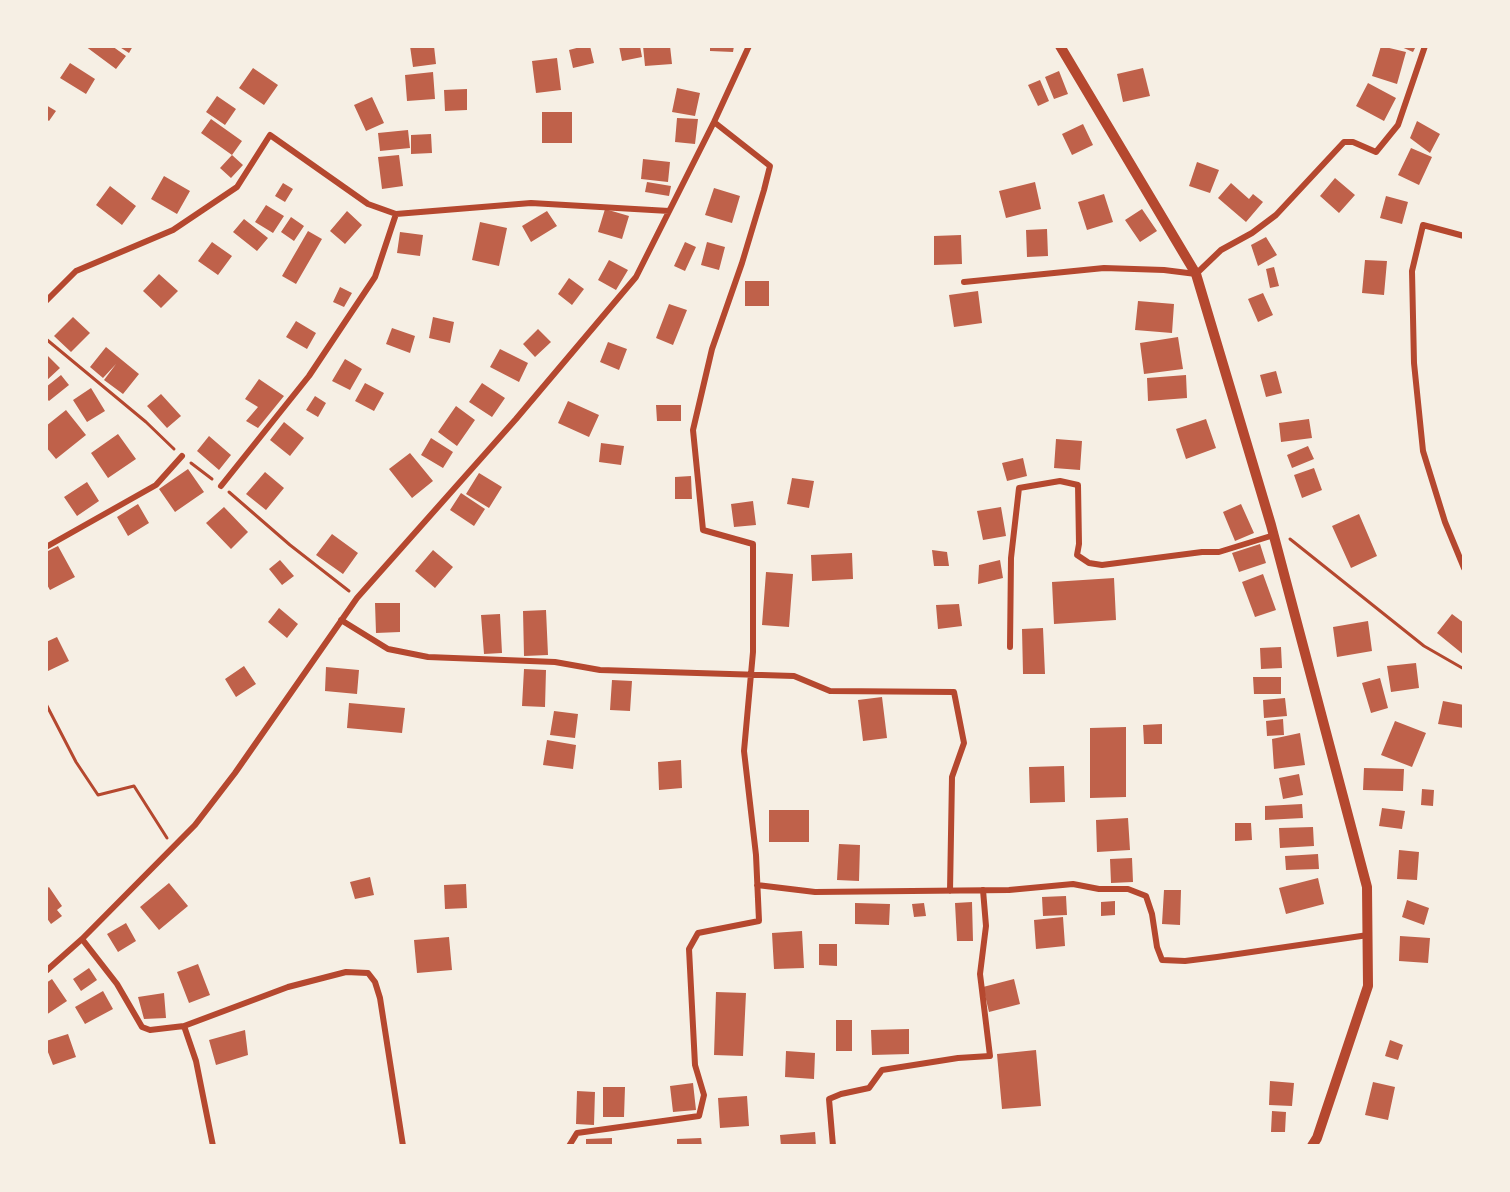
<!DOCTYPE html>
<html>
<head>
<meta charset="utf-8">
<style>
  body { margin:0 }
  #map { position:relative; width:1510px; height:1192px; overflow:hidden; background:#f6efe4; font-family:Bitter,serif }
  canvas { display:block }
  .frame { position:absolute; inset:0; border:48px solid #f6efe4; pointer-events:none }
</style>
</head>
<body>
<div id="map">
<canvas width="1510" height="1192"></canvas>
<div class="frame"></div>
</div>
<script>
const ctx = document.querySelector('canvas').getContext('2d');
ctx.lineJoin = 'round';
function fill(path, color) { ctx.fillStyle = color; ctx.fill(path, 'evenodd'); }
const shape = rows => new Path2D(rows.map(r => 'M' + r).join(''));
function strokePath(path, color, width, dash) { ctx.strokeStyle = color; ctx.lineWidth = width; ctx.lineCap = dash ? 'butt' : 'round'; ctx.setLineDash(dash || []); ctx.stroke(path); }
const building = shape([
  [85,46,112,46,126,56,116,69],
  [118,46,133,46,129,53],
  [410,46,434,46,436,64,413,67],
  [584,46,590,46,594,63,573,68,569,50],
  [619,46,640,46,642,57,622,61],
  [643,46,670,46,672,64,645,66],
  [710,46,734,46,733,52,710,51],
  [1381,46,1406,52,1397,84,1372,76],
  [1399,46,1416,46,1413,52],
  [557,58,561,90,536,93,532,61],
  [70,63,95,79,86,94,60,78],
  [253,68,278,85,264,105,239,88],
  [1143,68,1150,96,1123,102,1117,74],
  [1059,71,1068,94,1054,99,1045,77],
  [433,72,435,99,407,101,405,75],
  [1040,80,1049,101,1038,106,1028,85],
  [1368,83,1396,98,1384,121,1356,106],
  [677,88,700,93,695,116,672,112],
  [467,89,467,110,445,111,444,90],
  [217,96,236,109,225,125,206,112],
  [372,97,384,123,366,131,354,105],
  [46,105,56,111,49,121,46,119],
  [542,112,572,112,572,143,542,143],
  [677,118,698,119,695,144,675,142],
  [211,119,242,141,232,155,201,133],
  [1417,121,1440,134,1430,153,1410,138],
  [1083,124,1093,145,1072,155,1062,134],
  [408,130,410,148,380,151,378,133],
  [431,134,432,153,411,154,411,135],
  [1411,148,1432,157,1419,185,1398,175],
  [232,155,243,165,231,178,220,168],
  [399,155,403,186,382,189,378,157],
  [643,159,670,162,668,182,641,179],
  [1197,162,1219,170,1210,193,1189,186],
  [164,176,190,191,177,214,151,199],
  [1335,178,1355,195,1339,213,1320,196],
  [647,182,671,186,669,196,645,192],
  [1035,182,1041,209,1006,218,999,191],
  [283,183,293,189,285,202,275,196],
  [1231,183,1249,199,1253,194,1263,202,1246,222,1218,198],
  [110,186,136,206,122,225,96,205],
  [714,188,740,196,732,223,705,215],
  [1104,194,1113,222,1087,230,1078,202],
  [1386,196,1408,202,1402,224,1380,218],
  [266,205,284,216,273,233,255,222],
  [605,209,629,216,622,239,598,232],
  [1142,209,1157,231,1140,242,1125,220],
  [347,211,362,225,345,244,330,231],
  [547,211,557,226,531,242,522,226],
  [291,217,304,226,294,241,281,232],
  [244,219,268,238,257,251,233,232],
  [480,222,507,228,499,266,472,260],
  [1047,229,1048,256,1027,257,1026,230],
  [308,231,322,239,296,284,282,276],
  [400,232,423,235,420,256,397,253],
  [961,235,962,264,934,265,934,236],
  [1266,237,1277,255,1258,266,1251,245],
  [212,242,232,256,218,275,198,261],
  [685,242,696,247,685,271,674,266],
  [707,242,725,247,719,270,701,265],
  [609,260,628,270,616,290,598,280],
  [1365,260,1387,261,1384,295,1362,293],
  [1274,267,1279,286,1270,288,1266,269],
  [159,274,178,291,161,308,143,291],
  [569,278,584,289,572,305,558,294],
  [745,281,769,281,769,306,745,306],
  [340,287,352,293,344,307,333,302],
  [978,291,982,323,954,327,949,295],
  [1263,293,1273,315,1258,322,1248,299],
  [1138,301,1174,304,1172,333,1135,330],
  [669,304,687,310,673,345,656,338],
  [73,317,90,333,71,352,54,336],
  [433,317,454,322,450,343,429,338],
  [296,321,316,333,307,349,286,337],
  [392,328,415,336,410,353,386,344],
  [538,329,551,342,535,357,523,344],
  [1178,337,1183,369,1144,374,1140,343],
  [608,342,627,349,619,370,600,362],
  [106,347,139,374,123,394,104,380,116,364,103,378,90,367],
  [500,349,528,363,519,382,490,367],
  [46,354,60,368,46,381],
  [345,359,362,369,350,390,332,381],
  [1276,371,1282,393,1266,397,1260,375],
  [61,375,69,385,49,401,46,398,46,387],
  [1186,375,1187,398,1148,401,1147,378],
  [259,379,284,396,258,428,246,421,258,407,245,399],
  [365,383,384,393,374,411,355,401],
  [482,383,505,398,492,417,469,402],
  [91,388,105,411,87,422,73,400],
  [161,394,181,416,167,428,147,406],
  [315,396,326,403,318,417,306,410],
  [568,401,599,415,589,437,558,423],
  [656,405,681,405,681,421,657,421],
  [456,406,475,420,457,446,438,432],
  [66,410,86,435,56,459,46,447,46,426],
  [1206,419,1216,448,1186,459,1176,429],
  [1309,419,1312,438,1281,442,1279,423],
  [284,422,304,438,290,456,270,440],
  [118,434,136,459,108,478,91,453],
  [209,436,231,455,219,470,197,451],
  [431,438,453,452,443,468,421,455],
  [1056,439,1082,441,1080,470,1054,468],
  [601,443,624,446,621,465,599,462],
  [1308,446,1314,459,1292,468,1287,455],
  [410,453,433,481,412,498,389,469],
  [1023,458,1027,476,1007,481,1002,463],
  [1314,468,1322,490,1302,498,1294,475],
  [188,469,204,492,175,512,159,489],
  [265,472,284,488,266,510,246,494],
  [479,473,502,487,489,508,466,494],
  [691,476,692,499,675,499,675,477],
  [792,478,814,481,809,508,787,504],
  [87,482,99,501,77,516,64,497],
  [461,493,485,509,474,526,450,510],
  [753,501,756,525,734,527,731,504],
  [138,504,149,523,128,536,117,517],
  [1241,504,1254,533,1235,541,1223,512],
  [224,507,248,532,231,549,206,523],
  [1001,507,1006,536,983,540,977,511],
  [1359,514,1377,556,1351,568,1332,526],
  [332,534,358,553,343,574,316,555],
  [1260,544,1266,563,1239,572,1232,553],
  [58,546,75,577,50,590,46,583,46,552],
  [433,550,453,567,435,588,415,571],
  [932,550,947,552,949,566,934,566],
  [852,553,853,579,812,581,811,555],
  [280,560,294,576,282,585,269,569],
  [1000,560,1003,578,978,584,979,565],
  [766,572,793,574,789,627,762,625],
  [1263,574,1276,610,1255,617,1242,582],
  [1114,578,1116,620,1054,624,1052,582],
  [375,603,400,603,400,632,376,633],
  [959,604,962,626,938,629,936,605],
  [279,608,298,624,287,638,268,622],
  [546,610,548,655,524,656,523,611],
  [500,614,502,653,484,654,481,615],
  [1452,614,1464,623,1464,655,1437,633],
  [1368,621,1372,651,1337,657,1333,627],
  [1043,628,1045,674,1023,674,1022,629],
  [57,637,69,661,48,671,46,667,46,642],
  [1281,647,1282,668,1261,669,1260,648],
  [1416,663,1419,688,1391,692,1387,666],
  [244,666,256,684,236,697,225,679],
  [326,667,359,670,357,694,325,691],
  [524,669,546,670,545,707,522,706],
  [1253,677,1281,677,1281,694,1254,694],
  [1380,678,1388,708,1371,713,1362,683],
  [612,680,632,681,630,711,610,710],
  [882,697,887,738,863,741,858,700],
  [1285,698,1287,716,1264,718,1263,700],
  [1443,701,1464,705,1464,728,1438,724],
  [349,703,405,708,402,733,347,728],
  [554,711,578,714,575,738,550,735],
  [1283,719,1284,735,1267,736,1266,721],
  [1395,721,1426,733,1412,767,1381,755],
  [1162,724,1162,744,1144,744,1143,725],
  [1126,727,1126,797,1090,798,1090,728],
  [1300,733,1305,765,1274,769,1272,739],
  [547,740,576,745,573,769,543,765],
  [681,760,682,788,659,790,658,762],
  [1064,766,1065,802,1030,803,1029,767],
  [1364,768,1404,769,1403,791,1363,790],
  [1299,774,1303,795,1283,799,1279,778],
  [1422,789,1434,790,1433,806,1421,805],
  [1302,804,1303,818,1265,820,1265,806],
  [1382,808,1405,811,1402,829,1379,826],
  [769,810,809,810,809,842,769,842],
  [1128,818,1130,850,1097,852,1096,820],
  [1235,823,1251,823,1252,840,1235,841],
  [1313,827,1314,846,1280,848,1279,828],
  [839,844,860,845,859,881,837,880],
  [1399,850,1419,852,1417,880,1397,879],
  [1318,854,1319,869,1286,870,1285,856],
  [1132,858,1133,882,1111,883,1110,859],
  [370,877,374,895,355,899,350,882],
  [1318,878,1324,904,1286,914,1279,888],
  [169,883,188,906,159,930,140,907],
  [466,884,467,908,445,909,444,885],
  [49,887,62,906,57,910,62,916,51,924,46,917,46,889],
  [1164,890,1181,890,1180,925,1162,924],
  [1066,896,1067,915,1043,916,1042,897],
  [1407,900,1429,908,1424,925,1402,917],
  [1115,901,1115,915,1101,916,1101,902],
  [972,902,973,941,957,941,955,903],
  [855,903,890,904,889,925,855,924],
  [924,903,926,916,914,917,912,904],
  [1063,917,1065,946,1036,949,1034,920],
  [126,923,136,941,118,952,107,934],
  [802,931,804,968,774,969,772,933],
  [1400,936,1430,938,1428,963,1399,961],
  [449,937,452,970,417,973,414,940],
  [819,944,837,944,837,966,819,965],
  [198,964,210,995,189,1003,177,972],
  [89,968,97,980,81,991,73,979],
  [52,979,67,1001,46,1015,46,983],
  [1014,979,1020,1004,989,1012,983,987],
  [103,991,113,1009,85,1024,75,1007],
  [716,992,746,993,743,1056,714,1055],
  [164,993,166,1018,144,1019,138,997],
  [836,1020,852,1020,852,1051,836,1051],
  [909,1029,909,1054,872,1055,871,1030],
  [245,1030,248,1055,216,1065,209,1040],
  [68,1034,76,1057,53,1065,46,1047,46,1041],
  [1390,1040,1403,1045,1398,1060,1385,1056],
  [1036,1050,1041,1106,1002,1109,997,1054],
  [786,1051,815,1053,814,1079,785,1077],
  [1270,1081,1294,1083,1292,1106,1269,1105],
  [1373,1082,1395,1087,1388,1120,1365,1115],
  [693,1083,696,1110,673,1112,670,1086],
  [603,1087,625,1087,624,1117,603,1117],
  [577,1091,595,1092,594,1125,576,1124],
  [747,1096,749,1126,720,1128,718,1098],
  [1272,1111,1286,1112,1285,1132,1271,1132],
  [815,1132,816,1146,781,1146,780,1135],
  [612,1138,612,1146,586,1146,586,1139],
  [701,1138,702,1146,677,1146,677,1139]
]);
const path = shape([
  [46,339,146,422,174,449],
  [191,463,212,479],
  [229,492,290,545,349,591],
  [1290,539,1424,646,1464,669],
  [46,704,76,762,98,795,134,786,167,838]
]);
const minor = shape([
  [1464,236,1423,225,1412,271,1414,363,1423,451,1445,522,1464,568],
  [964,282,1104,268,1164,270,1196,274,1221,250,1252,233,1276,215,1344,142,1353,142,1376,152,1398,125,1425,46],
  [46,301,76,271,173,230,237,187,270,135,368,204,396,214],
  [221,486,309,376,375,277,396,214,531,203,669,211],
  [46,547,156,485,182,456],
  [341,620,388,649,428,657,555,662,600,670,794,676,830,691,954,692,964,743,952,777,950,891],
  [1010,647,1011,558,1019,488,1060,481,1078,485,1079,544,1077,555,1089,563,1102,565,1202,552,1219,552,1274,535],
  [757,885,815,892,1009,890,1073,884,1099,889,1128,889,1146,896,1152,914,1157,947,1162,960,1185,961,1217,957,1368,935],
  [82,939,117,984,142,1027,150,1030,184,1026,288,987,346,972,368,973,375,982,380,998,403,1146],
  [46,971,82,939,195,825,235,773,357,598,516,419,636,277,714,122,749,46],
  [184,1026,196,1061,213,1146],
  [569,1146,577,1133,699,1116,704,1095,695,1065,689,949,698,933,759,921,756,855,744,751,753,652,753,544,703,530,693,430,712,349,742,263,764,190,770,166,714,122],
  [833,1146,829,1099,841,1094,869,1088,882,1070,958,1058,990,1056,980,974,986,926,983,890]
]);
const tertiary = shape([
  [1060,46,1196,274,1271,525,1367,887,1368,986,1317,1138,1312,1146]
]);
fill(building, '#bf614a');
strokePath(path, '#b5482f', 3);
strokePath(minor, '#b5482f', 6);
strokePath(tertiary, '#b5482f', 10);
</script>
</body>
</html>
